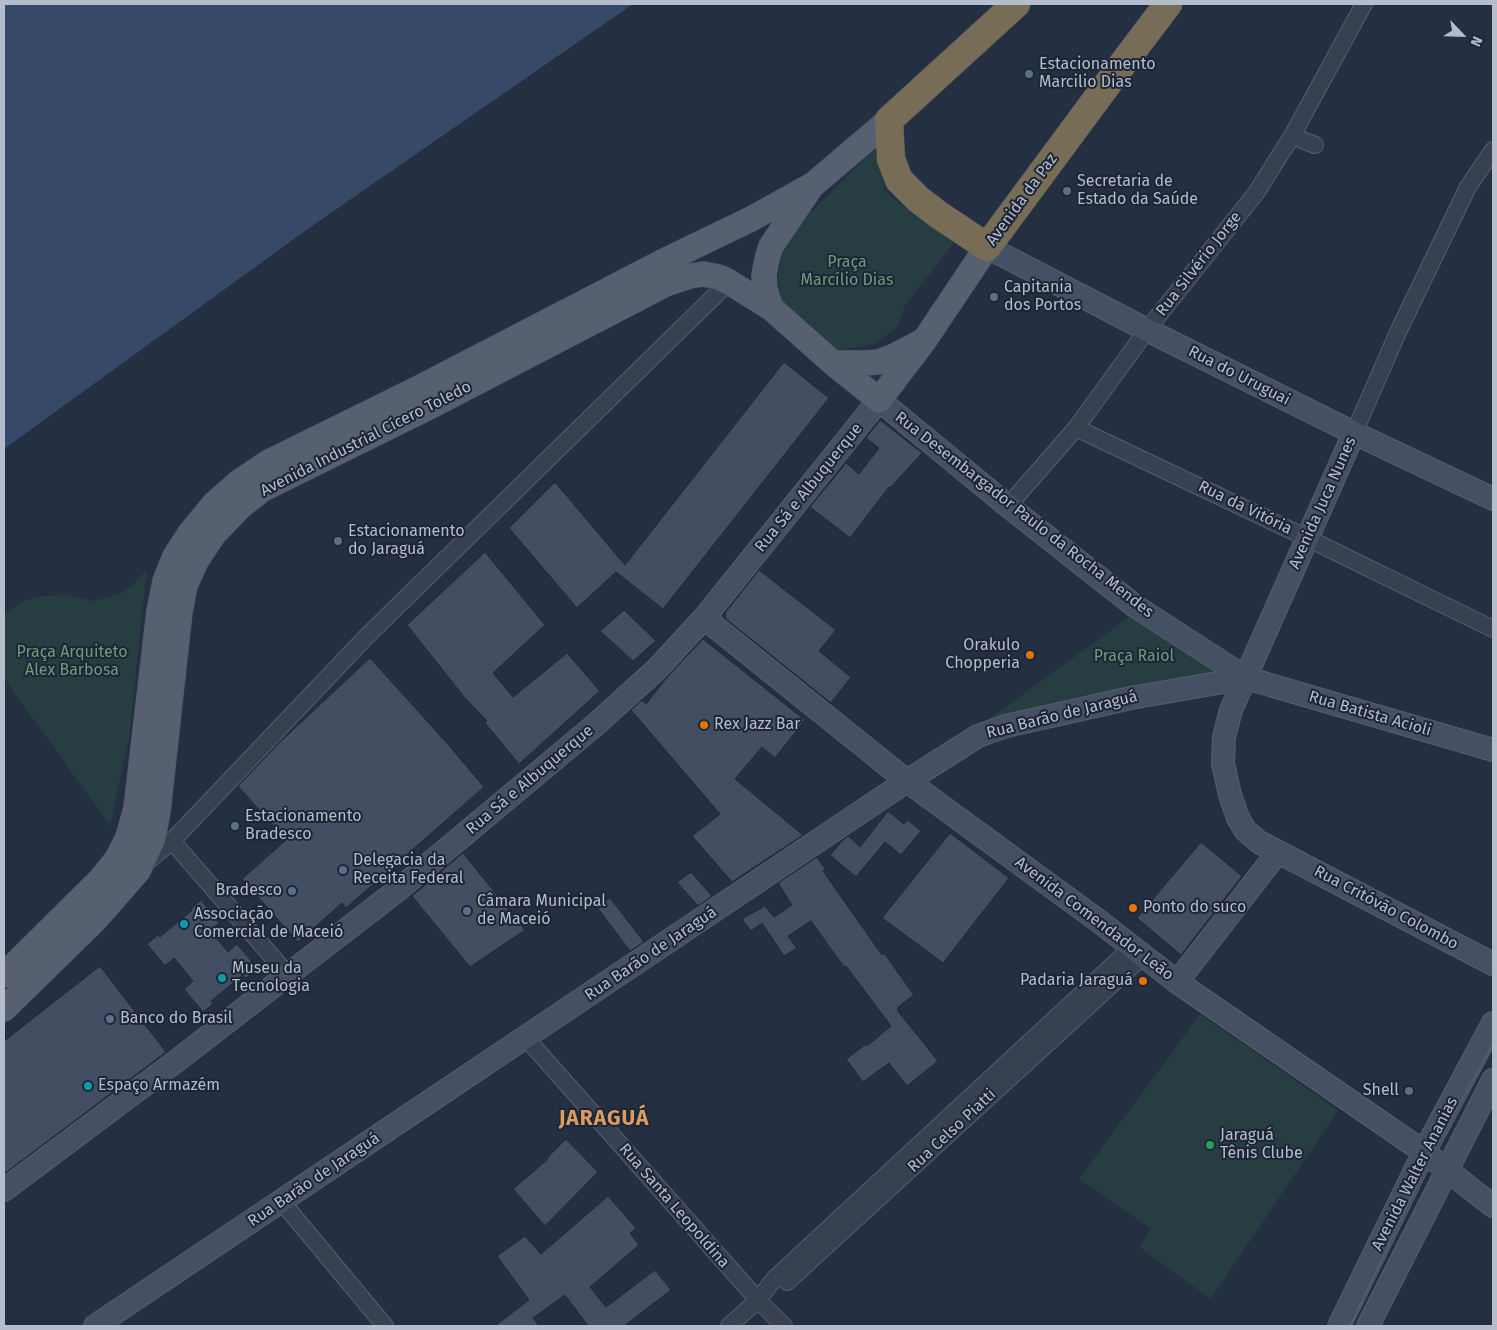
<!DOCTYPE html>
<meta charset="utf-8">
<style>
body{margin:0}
#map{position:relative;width:1497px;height:1330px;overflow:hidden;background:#242f41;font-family:"Fira Sans",sans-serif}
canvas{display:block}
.frame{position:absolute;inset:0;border:5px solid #b5bccb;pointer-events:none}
.north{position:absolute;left:1437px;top:10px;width:50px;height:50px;-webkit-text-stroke:4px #1d2636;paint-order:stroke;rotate:114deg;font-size:14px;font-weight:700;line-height:20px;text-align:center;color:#b5bccb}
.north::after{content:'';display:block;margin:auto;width:18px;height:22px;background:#b5bccb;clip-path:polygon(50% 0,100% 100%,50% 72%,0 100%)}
</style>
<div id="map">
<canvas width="1497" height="1330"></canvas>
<div class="frame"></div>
<div class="north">N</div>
</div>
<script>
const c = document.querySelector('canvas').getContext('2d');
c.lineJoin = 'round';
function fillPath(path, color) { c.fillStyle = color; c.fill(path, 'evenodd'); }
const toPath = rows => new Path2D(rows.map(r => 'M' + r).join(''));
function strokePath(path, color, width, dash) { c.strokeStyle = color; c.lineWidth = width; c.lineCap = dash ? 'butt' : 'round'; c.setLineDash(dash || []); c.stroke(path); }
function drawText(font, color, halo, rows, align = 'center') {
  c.font = font + ' "Fira Sans",sans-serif'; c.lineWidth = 4; c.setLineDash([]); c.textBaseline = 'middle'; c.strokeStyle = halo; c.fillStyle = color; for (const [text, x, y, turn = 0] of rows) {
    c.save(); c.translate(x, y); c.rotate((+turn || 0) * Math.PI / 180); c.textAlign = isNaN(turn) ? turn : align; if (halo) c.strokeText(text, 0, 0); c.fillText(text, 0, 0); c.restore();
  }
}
const green = toPath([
 [876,147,884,191,913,214,955,242,906,304,897,327,876,344,839,350,816,337,782,304,778,276,785,238],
 [147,569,129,738,110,826,4,678,4,615,23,601,41,596,66,595,93,601,119,594,133,585],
 [1136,612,1225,674,985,722],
 [1200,1014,1338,1110,1211,1299,1139,1247,1151,1229,1079,1179]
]);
const water = toPath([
 [4,4,633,4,312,226,4,449]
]);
const building = toPath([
 [784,362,829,398,663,609,616,572,577,608,509,528,555,482,625,565,784,362],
 [880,420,922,453,890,488,889,487,850,538,810,507,846,463,859,474,879,448,866,438,880,420],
 [485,552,545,625,493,673,513,697,567,653,600,691,519,764,485,723,487,721,465,698,407,625,485,552],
 [759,570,836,630,819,651,851,677,831,703,726,619,725,613,759,570],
 [624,610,656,641,633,661,600,631,624,610],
 [703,639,805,720,775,758,762,747,735,779,803,835,732,882,692,836,720,814,631,710,642,700,646,704,669,675,703,639],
 [370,658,446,742,484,787,346,908,342,903,298,942,242,879,286,840,238,786,280,742,370,658],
 [888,811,904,824,908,820,921,831,901,855,885,842,856,877,830,855,842,841,848,836,860,847,888,811],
 [950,833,1009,878,943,963,882,918,950,833],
 [1201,842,1242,876,1181,955,1137,918,1201,842],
 [463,853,525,930,470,967,412,896,463,853],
 [817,857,825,869,823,871,882,955,884,953,914,995,898,1007,898,1009,897,1010,938,1061,907,1086,889,1063,863,1082,846,1059,866,1044,867,1046,891,1026,846,966,844,967,811,921,788,936,797,948,784,956,762,923,751,931,742,919,765,906,774,917,792,905,778,883,817,857],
 [691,872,712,896,698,906,677,882,691,872],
 [610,898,644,942,630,951,597,907,610,898],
 [201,900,219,923,210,930,228,952,237,944,258,969,246,978,243,975,211,1001,213,1004,203,1012,184,989,193,981,174,958,165,966,147,944,158,935,160,937,192,910,191,909,201,900],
 [100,966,166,1052,4,1174,4,1041,100,966],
 [566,1139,598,1172,545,1226,513,1189,548,1159,547,1158,566,1139],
 [608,1196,636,1228,630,1233,639,1245,590,1287,606,1307,655,1270,671,1290,624,1326,588,1326,565,1295,533,1318,539,1326,495,1326,529,1300,497,1256,525,1236,541,1254,608,1196]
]);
const street = toPath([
 [1292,136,1315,145],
 [1076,428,1307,538,1493,629],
 [1354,433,1398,332,1468,187,1493,150],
 [1008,506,1076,428,1147,330,1256,193,1292,136,1364,4],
 [172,841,288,975],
 [145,864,172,841,367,636,729,282],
 [526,1038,758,1300,784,1326],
 [282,1202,385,1326],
 [787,1282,1143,956],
 [729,1326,758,1300,775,1278,1132,947]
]);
const secondary = toPath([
 [987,247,1147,330,1354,433,1493,499],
 [1354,433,1231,710,1224,737,1223,763,1230,795,1238,818,1245,830,1259,842,1493,964],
 [704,618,907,781,1100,922,1177,982,1424,1152,1493,1206],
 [1177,982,1278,852],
 [4,1190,179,1059,399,889,594,726,657,669,704,618,879,400,1008,506,1135,606,1246,678,1493,750],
 [95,1326,907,781,978,736,1006,726,1131,698,1246,678],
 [1339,1326,1424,1152,1493,1023],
 [1368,1326,1493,1080]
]);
const primary = toPath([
 [771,308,765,289,764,275,767,259,771,246,809,190],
 [833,363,864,363,878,362,892,357,919,343],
 [4,975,100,880,117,859,128,837,136,808,159,611,165,581,175,556,190,533,214,504,239,482,267,463,419,388,662,262,751,219,814,184,889,120],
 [4,1009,96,919,138,871,153,838,158,812,180,612,185,586,196,561,214,534,241,506,263,489,429,407,666,284,690,276,703,274,719,277,729,282,771,308,833,363,879,400,924,341,987,247]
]);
const highway = toPath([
 [1016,4,889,120,891,159,899,180,918,199,939,215,987,247,1115,74,1168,4]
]);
const tram = toPath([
 [1350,1326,1430,1158,1493,1043]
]);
const markers = [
 [1029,74,5,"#5c6f8a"],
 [1067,191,5,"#5c6f8a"],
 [994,297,5,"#5c6f8a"],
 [338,541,5,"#5c6f8a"],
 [1030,655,5,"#e8710a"],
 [704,725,5,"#e8710a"],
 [235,826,5,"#5c6f8a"],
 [343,870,5,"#5c6f8a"],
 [292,891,5,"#5c6f8a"],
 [1133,908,5,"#e8710a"],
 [467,911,5,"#5c6f8a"],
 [184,924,5,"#0f9aa8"],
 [222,978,5,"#0f9aa8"],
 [1143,981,5,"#e8710a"],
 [110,1019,5,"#5c6f8a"],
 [88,1086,5,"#0f9aa8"],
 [1409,1091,5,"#5c6f8a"],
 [1210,1145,5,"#2e9e5b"]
];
const poiNames = [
 ["Estacionamento",1039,65],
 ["Marcilio Dias",1039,83],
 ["Secretaria de",1077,182],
 ["Estado da Saúde",1077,200],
 ["Capitania",1004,288],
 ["dos Portos",1004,306],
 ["Estacionamento",348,532],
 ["do Jaraguá",348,550],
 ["Orakulo",1020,646,"right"],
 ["Chopperia",1020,664,"right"],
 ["Rex Jazz Bar",714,725],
 ["Estacionamento",245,817],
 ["Bradesco",245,835],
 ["Delegacia da",353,861],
 ["Receita Federal",353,879],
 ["Bradesco",282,891,"right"],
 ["Câmara Municipal",477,902],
 ["de Maceió",477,920],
 ["Ponto do suco",1143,908],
 ["Associação",194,915],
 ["Comercial de Maceió",194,933],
 ["Museu da",232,969],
 ["Tecnologia",232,987],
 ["Padaria Jaraguá",1133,981,"right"],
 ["Banco do Brasil",120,1019],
 ["Espaço Armazém",98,1086],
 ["Shell",1399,1091,"right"],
 ["Jaraguá",1220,1136],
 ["Tênis Clube",1220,1154]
];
const streetNames = [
 ["Avenida da Paz",1022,200,-54],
 ["Rua Silvério Jorge",1199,264,-52],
 ["Rua do Uruguai",1239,376,27],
 ["Avenida Industrial Cícero Toledo",366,439,-27],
 ["Rua Sá e Albuquerque",809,488,-51],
 ["Avenida Juca Nunes",1323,503,-66],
 ["Rua da Vitória",1245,508,26],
 ["Rua Desembargador Paulo da Rocha Mendes",1024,515,38],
 ["Rua Batista Acioli",1370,714,16],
 ["Rua Barão de Jaraguá",1062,715,-14],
 ["Rua Sá e Albuquerque",530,780,-40],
 ["Rua Critóvão Colombo",1386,908,28],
 ["Avenida Comendador Leão",1094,919,37],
 ["Rua Barão de Jaraguá",651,954,-34],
 ["Rua Celso Piatti",952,1131,-43],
 ["Avenida Walter Ananias",1415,1174,-63],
 ["Rua Barão de Jaraguá",314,1180,-34],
 ["Rua Santa Leopoldina",674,1206,49]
];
const parkNames = [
 ["Praça",847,263],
 ["Marcílio Dias",847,281],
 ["Praça Arquiteto",72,653],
 ["Alex Barbosa",72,671],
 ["Praça Raiol",1134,657]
];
const districtNames = [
 ["JARAGUÁ",604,1119]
];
fillPath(green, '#263d42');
fillPath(water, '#374969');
fillPath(building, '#434e63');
strokePath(building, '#1f2838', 1);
strokePath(street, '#565f6e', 18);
strokePath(secondary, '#565f6e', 24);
strokePath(primary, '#424a5a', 26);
strokePath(highway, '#434c5b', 29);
strokePath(street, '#384151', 16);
strokePath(secondary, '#465064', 22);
strokePath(primary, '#566071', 25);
strokePath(highway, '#776c55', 28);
strokePath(tram, '#5a6578', 1);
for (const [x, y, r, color] of markers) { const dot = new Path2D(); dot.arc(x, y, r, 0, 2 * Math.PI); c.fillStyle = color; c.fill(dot); strokePath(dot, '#1d2636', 2); }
drawText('16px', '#b5bccb', '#1d2636', poiNames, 'left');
drawText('16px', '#b5bccb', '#1d2636', streetNames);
drawText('16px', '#6a9d79', '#1d2636', parkNames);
c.letterSpacing = '1px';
drawText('bold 21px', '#db9c60', '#1d2636', districtNames);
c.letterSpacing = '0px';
</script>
